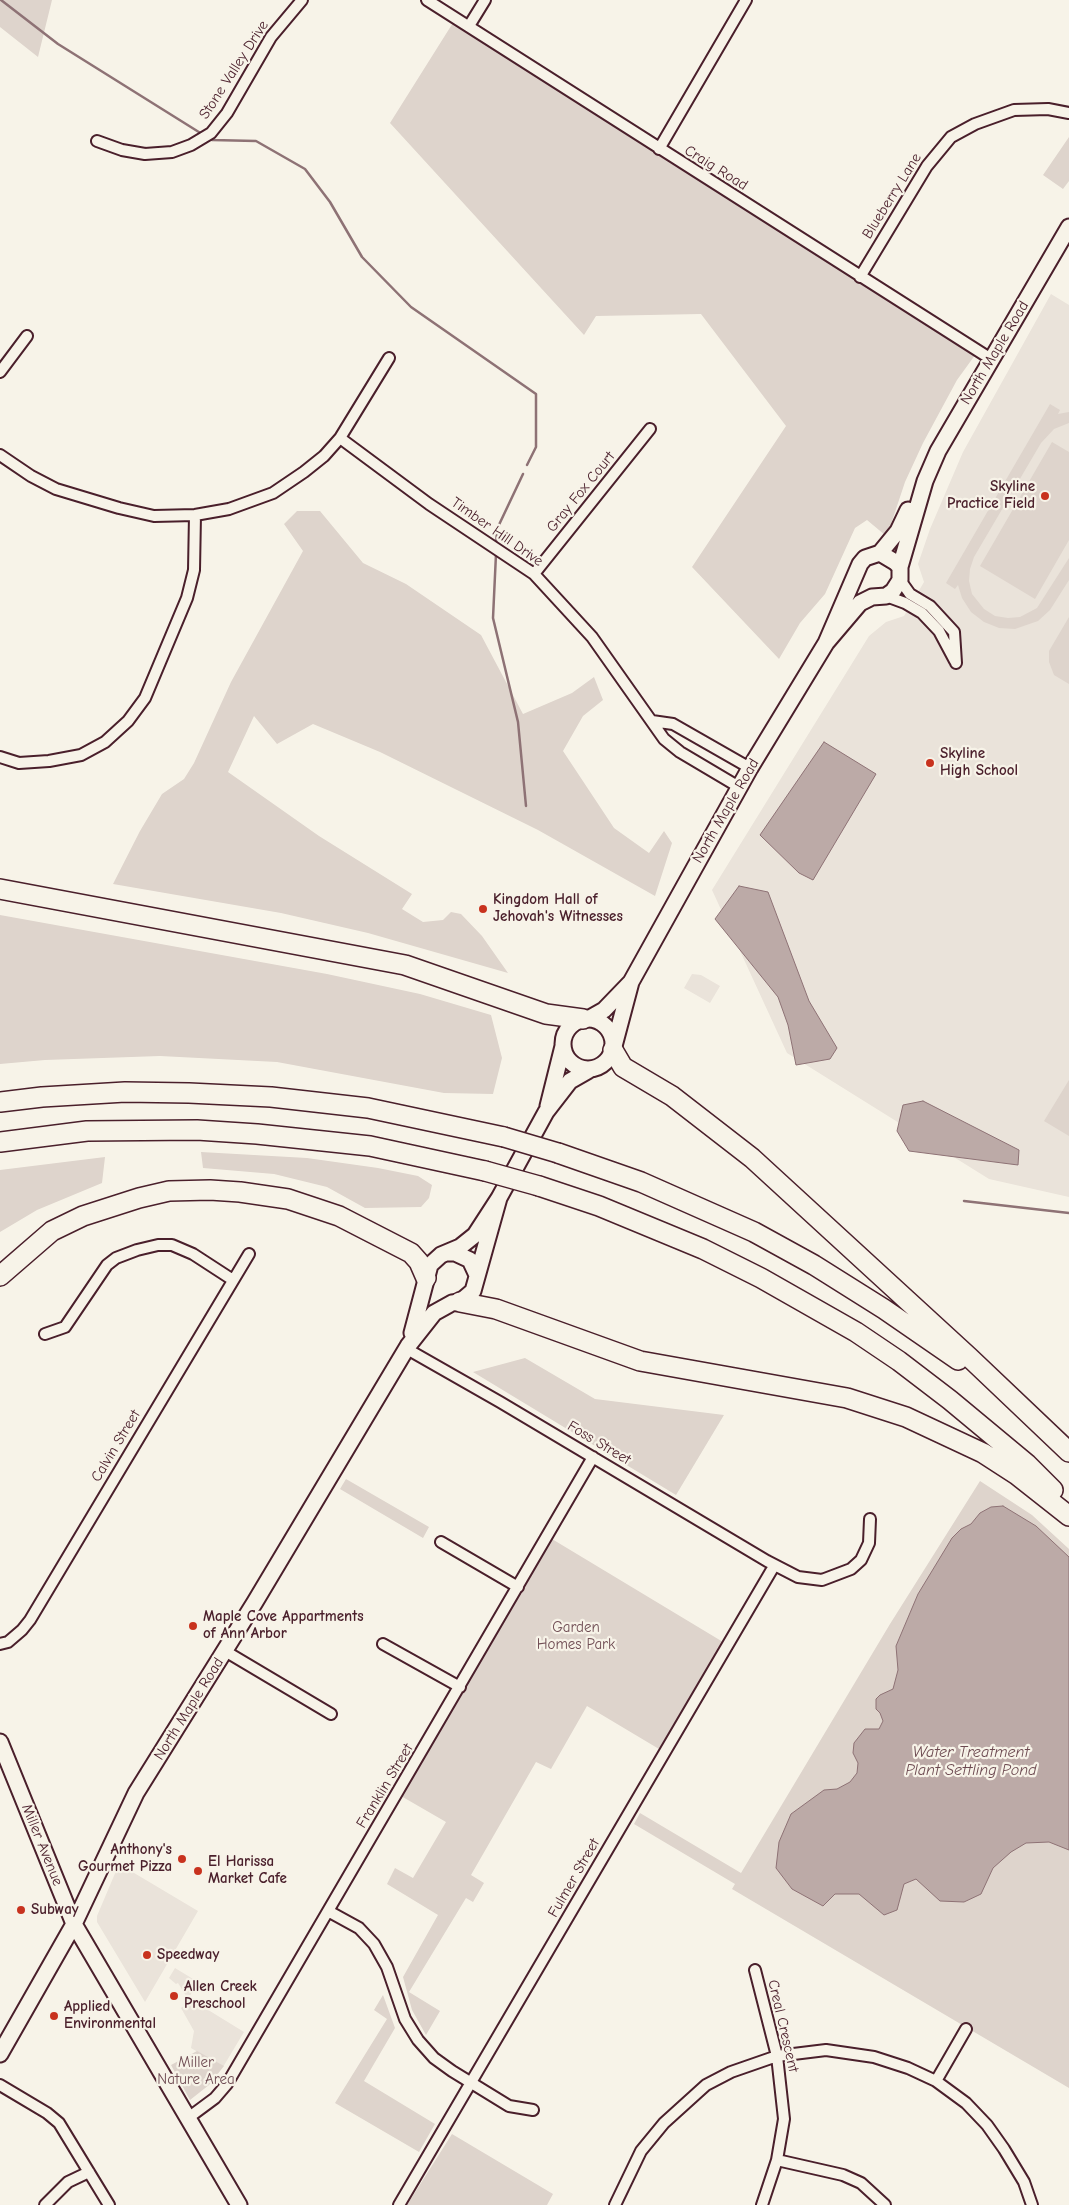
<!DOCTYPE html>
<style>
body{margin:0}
canvas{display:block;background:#f7f3e8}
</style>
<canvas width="1069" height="2205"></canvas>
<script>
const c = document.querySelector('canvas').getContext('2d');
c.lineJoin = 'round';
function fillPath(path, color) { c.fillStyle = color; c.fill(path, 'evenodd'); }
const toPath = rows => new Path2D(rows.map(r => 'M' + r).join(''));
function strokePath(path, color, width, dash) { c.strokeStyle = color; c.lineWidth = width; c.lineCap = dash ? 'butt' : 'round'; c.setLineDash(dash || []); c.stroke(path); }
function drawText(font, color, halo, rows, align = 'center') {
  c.font = font + ' "Comic Neue",sans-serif'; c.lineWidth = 4.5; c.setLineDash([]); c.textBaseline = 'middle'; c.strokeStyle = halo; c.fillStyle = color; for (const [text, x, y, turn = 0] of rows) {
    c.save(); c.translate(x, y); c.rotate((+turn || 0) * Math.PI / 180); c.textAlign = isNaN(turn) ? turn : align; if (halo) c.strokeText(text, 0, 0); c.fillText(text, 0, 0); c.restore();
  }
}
const built = toPath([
 [1051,294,1069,305,1069,1197,989,1179,787,1053,712,890,869,636,886,622,904,616,924,582,918,564,930,529,963,452],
 [692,974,701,975,720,986,710,1003,684,988],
 [119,1864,198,1911,145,2002,97,1922,97,1916],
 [175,1968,198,1982,188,1999,178,1983,176,1984,169,1978],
 [192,2000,244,2032,223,2067,191,2048,194,2031,181,2008]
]);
const green = toPath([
 [0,0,52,0,38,57,0,27],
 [456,18,978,351,957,380,923,443,905,482,890,527,885,535,867,520,855,528,825,594,800,623,779,659,692,567,786,426,701,314,596,316,584,335,390,123],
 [1069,137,1069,181,1063,189,1043,175],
 [1050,404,1060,410,1058,414,1069,412,1069,423,1054,429,1041,443,974,557,970,569,969,581,972,594,984,609,995,616,1008,618,1020,617,1037,608,1069,558,1069,580,1050,610,1038,621,1015,629,999,628,984,622,971,612,962,598,958,585,955,589,946,583],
 [1052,442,1069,452,1069,540,1035,599,980,566],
 [297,511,320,511,363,563,406,584,481,635,523,714,572,693,594,677,603,700,583,716,563,751,614,828,649,853,664,831,672,843,655,896,538,830,380,752,313,724,277,744,254,716,228,772,319,836,412,894,402,909,423,922,443,920,451,912,461,914,482,936,508,973,368,933,281,913,113,884,140,831,162,794,184,779,194,763,231,682,303,551,284,524],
 [1069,617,1069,684,1054,675,1049,662,1049,651],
 [0,915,327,974,420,994,491,1015,502,1058,493,1094,444,1093,277,1062,160,1056,45,1060,0,1064],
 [1069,1080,1069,1136,1044,1121],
 [201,1152,307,1158,378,1168,418,1176,432,1185,429,1198,421,1207,365,1208,327,1187,274,1174,203,1168],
 [105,1157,102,1183,37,1210,0,1232,0,1170],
 [525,1358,595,1399,724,1415,676,1495,473,1372],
 [346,1479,429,1527,423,1538,340,1489],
 [980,1481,1032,1515,1069,1549,1069,2088,732,1889,735,1884,634,1824,640,1813,741,1873,890,1624],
 [552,1539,723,1642,659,1749,587,1706,551,1769,536,1762,471,1875,484,1883,473,1902,466,1898,409,1992,440,2011,426,2035,412,2010,403,1977,438,1915,387,1884,395,1868,413,1878,446,1822,401,1796],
 [383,1995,395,2028,364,2081,435,2124,419,2152,335,2103,387,2019,374,2010],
 [197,2051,224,2066,209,2085,190,2100,171,2065],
 [452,2134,553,2194,547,2205,407,2205]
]);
const water = toPath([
 [824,742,876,774,813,880,799,873,760,835,824,742],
 [739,886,768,892,809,1001,837,1048,830,1059,796,1065,788,1025,778,997,715,919,739,886],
 [923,1101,1019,1150,1018,1165,909,1151,897,1131,903,1105,923,1101],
 [1003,1506,1036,1526,1069,1557,1069,1850,1049,1842,1026,1843,1011,1852,993,1868,981,1894,964,1902,940,1901,916,1879,904,1884,897,1910,884,1915,859,1894,835,1894,823,1906,792,1889,776,1868,779,1842,791,1814,824,1790,837,1789,850,1782,857,1773,858,1763,853,1753,854,1743,865,1729,879,1729,883,1721,880,1713,876,1709,876,1699,880,1695,893,1689,898,1670,896,1646,918,1594,952,1538,961,1529,971,1524,980,1513,991,1507,1003,1506]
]);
const stream = toPath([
 [1,0,58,44,202,134],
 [209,138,212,140,256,141,305,169,330,202,362,257,411,307,536,394,536,447,527,465],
 [496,546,497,529,523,474],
 [496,554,493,618,518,722,526,806],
 [964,1201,1069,1213]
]);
const street = toPath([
 [427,0,991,359],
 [469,26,485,0],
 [97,141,122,150,145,154,172,152,191,145,211,133,227,113,271,37,302,0],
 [659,149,746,0],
 [860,277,927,166,951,137,975,124,1014,110,1048,109,1069,113],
 [0,372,27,336],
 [340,438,429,504,534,574,592,637,664,739,680,752,739,787],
 [0,455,31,476,56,489,119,508,154,516,195,515,229,509,273,493,304,472,324,456,340,438,389,358],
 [534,574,650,429],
 [900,580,910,594,930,606,954,632,956,663],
 [886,596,905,603,922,613,939,631,955,661],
 [652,721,673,724,750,768],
 [0,757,19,763,49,761,81,755,105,742,128,721,145,698,187,598,194,570,195,515],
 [45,1334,65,1327,107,1265,116,1258,137,1250,158,1245,172,1245,193,1254,233,1280],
 [407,1349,500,1402,767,1561,798,1577,822,1580,851,1569,861,1560,869,1543,870,1519],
 [441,1542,518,1587],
 [0,1644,8,1642,22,1630,30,1620,249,1254],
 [383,1644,460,1687],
 [225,1651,331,1714],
 [328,1911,359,1928,374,1944,387,1967,405,2019,418,2040,434,2058,452,2071,509,2106,533,2110],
 [755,1970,777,2056,784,2119,777,2160,762,2205],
 [936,2081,966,2029],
 [0,2085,47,2113,59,2123,109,2205],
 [188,2118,215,2098,227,2084,593,1457],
 [777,2160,843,2175,861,2183,885,2205],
 [45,2205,68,2182,89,2172],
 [399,2205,774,1566],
 [615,2205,641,2151,664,2123,706,2085,731,2072,777,2056,826,2050,874,2057,908,2068,936,2081,966,2103,987,2125,1004,2149,1024,2182,1032,2205]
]);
const secondary = toPath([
 [880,553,898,531,908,510],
 [900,567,925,481,938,451,1069,227],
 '563 1044a25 25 0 1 1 50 0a25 25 0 1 1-50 0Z',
 [588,1019,604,1010,631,982,750,768,826,643,860,564,865,558,880,553,895,562,900,567,900,580,893,591,886,596,872,597,860,603,826,643],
 [614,1046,631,982],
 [548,1106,563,1046],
 [447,1253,455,1253,470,1260,477,1275],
 [412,1333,430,1265,441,1255,460,1247,475,1235,499,1198,546,1112,570,1081,591,1069],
 [0,1742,74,1924,239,2205],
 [0,2054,74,1924,136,1793,255,1602,408,1346,434,1313,452,1303,460,1302,473,1291,499,1198]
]);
const highway = toPath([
 [0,889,405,965,546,1014,583,1019],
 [613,1050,623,1067,672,1096,752,1158,969,1357,1069,1452],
 [0,1102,42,1097,125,1092,189,1093,271,1097,368,1108,504,1137],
 [0,1142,87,1131,197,1130,257,1134,370,1146,485,1171],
 [558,1153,641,1182,754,1232,814,1265,884,1309,958,1360],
 [539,1186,599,1206,703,1249,761,1278,856,1332,899,1361,950,1400,1027,1464,1053,1490],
 [0,1276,52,1231,83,1216,139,1198,169,1191,210,1190,240,1192,288,1199,339,1216,411,1253,419,1262,426,1278],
 [460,1302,496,1309,640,1361,847,1398,906,1417,983,1453,1017,1475,1069,1516]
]);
const highwayBridge = toPath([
 [504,1137,558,1153],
 [485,1171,539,1186]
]);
const markers = [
 [1045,496,5,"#c8321e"],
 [930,763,5,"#c8321e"],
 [483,909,5,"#c8321e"],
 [193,1626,5,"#c8321e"],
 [182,1859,5,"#c8321e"],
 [198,1871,5,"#c8321e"],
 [21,1910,5,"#c8321e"],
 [147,1955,5,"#c8321e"],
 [174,1996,5,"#c8321e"],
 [54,2016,5,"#c8321e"]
];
const streetNames = [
 ["Stone Valley Drive",234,70,-57],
 ["Craig Road",716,168,32],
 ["Blueberry Lane",892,196,-58],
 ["North Maple Road",995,353,-59],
 ["Gray Fox Court",581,492,-51],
 ["Timber Hill Drive",497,532,35],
 ["North Maple Road",726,811,-60],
 ["Foss Street",599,1443,31],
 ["Calvin Street",116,1446,-59],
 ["North Maple Road",189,1709,-58],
 ["Franklin Street",385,1786,-59],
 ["Miller Avenue",42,1845,68],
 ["Fulmer Street",574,1878,-60],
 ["Creal Crescent",783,2026,77]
];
const poiNames = [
 ["Skyline",1035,487,"right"],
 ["Practice Field",1035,504,"right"],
 ["Skyline",940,754],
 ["High School",940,771],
 ["Kingdom Hall of",493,900],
 ["Jehovah's Witnesses",493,917],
 ["Maple Cove Appartments",203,1617],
 ["of Ann Arbor",203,1634],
 ["Anthony's",172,1850,"right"],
 ["Gourmet Pizza",172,1867,"right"],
 ["El Harissa",208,1862],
 ["Market Cafe",208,1879],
 ["Subway",31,1910],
 ["Speedway",157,1955],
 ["Allen Creek",184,1987],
 ["Preschool",184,2004],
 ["Applied",64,2007],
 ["Environmental",64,2024]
];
const parkNames = [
 ["Garden",576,1628],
 ["Homes Park",576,1645],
 ["Miller",196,2063],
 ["Nature Area",196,2080]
];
const waterNames = [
 ["Water Treatment",971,1752],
 ["Plant Settling Pond",971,1770]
];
fillPath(built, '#eae3da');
fillPath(green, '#ded4cc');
fillPath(water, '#bcaaa7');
strokePath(water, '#8e7275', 1);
strokePath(stream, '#8e7275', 2.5);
strokePath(street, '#4a1f2b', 14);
strokePath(secondary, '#4a1f2b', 19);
strokePath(highway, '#4a1f2b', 22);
strokePath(street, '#f7f3e8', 10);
strokePath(secondary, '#f7f3e8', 15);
strokePath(highway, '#f7f3e8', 19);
strokePath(highwayBridge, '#4a1f2b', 22, []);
strokePath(highwayBridge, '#f7f3e8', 19);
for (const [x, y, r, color] of markers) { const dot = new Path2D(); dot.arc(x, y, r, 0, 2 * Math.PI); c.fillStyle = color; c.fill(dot); strokePath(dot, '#f7f3e8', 2); }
drawText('15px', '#4a1f2b', '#f7f3e8', streetNames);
drawText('bold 15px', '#4a1f2b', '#f7f3e8', poiNames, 'left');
drawText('15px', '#6f4c53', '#f7f3e8', parkNames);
drawText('italic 16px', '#6c4950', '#f7f3e8', waterNames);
</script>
